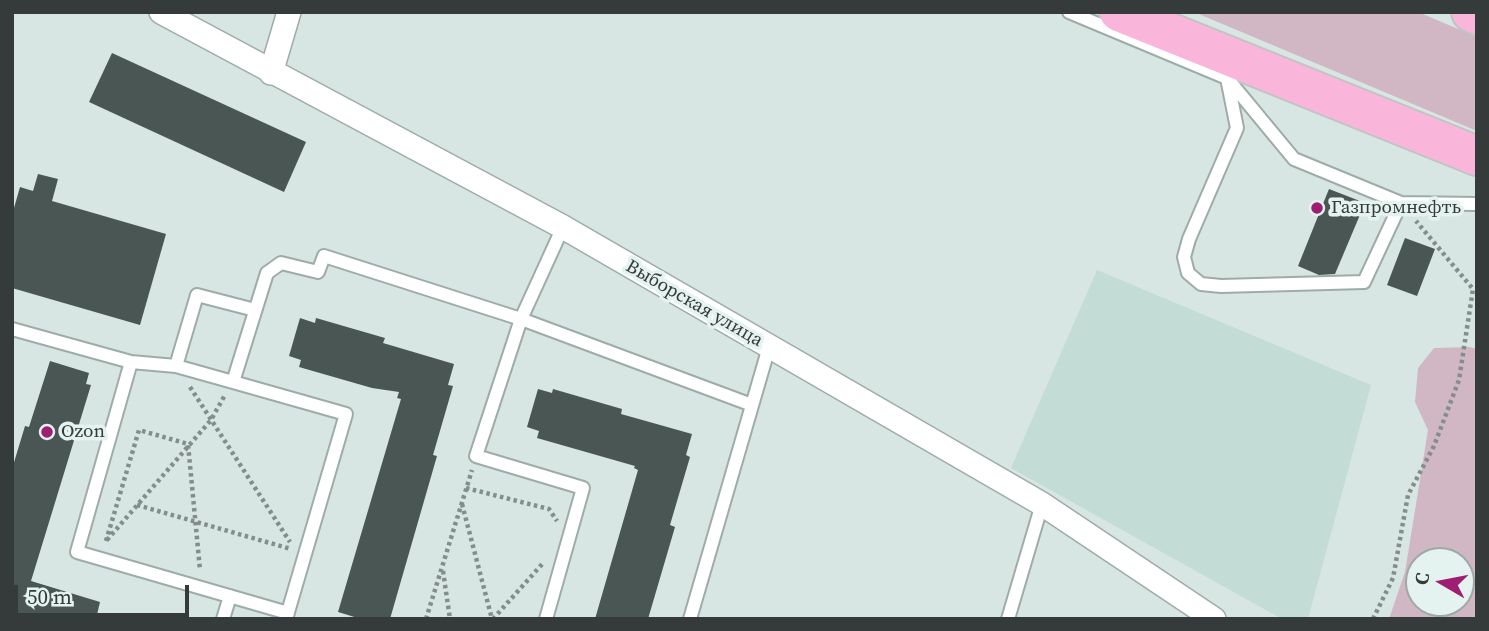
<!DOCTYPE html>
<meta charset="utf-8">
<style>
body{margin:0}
#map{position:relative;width:1489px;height:631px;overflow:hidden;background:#d7e6e2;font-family:"Source Serif 4",serif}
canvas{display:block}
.frame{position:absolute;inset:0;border:14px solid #353b3a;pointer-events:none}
.north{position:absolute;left:1405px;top:547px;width:70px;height:70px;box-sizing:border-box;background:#e4f3ef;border:2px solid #9ea9a7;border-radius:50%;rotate:280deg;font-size:19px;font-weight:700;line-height:28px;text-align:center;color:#353b3a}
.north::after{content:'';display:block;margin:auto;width:24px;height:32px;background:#9e1e72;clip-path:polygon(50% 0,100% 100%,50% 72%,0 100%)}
.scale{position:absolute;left:14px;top:585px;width:175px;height:32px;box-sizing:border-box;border:4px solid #353b3a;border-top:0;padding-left:9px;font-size:21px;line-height:24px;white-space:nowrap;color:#353b3a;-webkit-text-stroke:5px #e4f3ef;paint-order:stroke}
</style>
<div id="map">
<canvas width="1489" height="631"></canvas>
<div class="frame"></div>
<div class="north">С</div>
<div class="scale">50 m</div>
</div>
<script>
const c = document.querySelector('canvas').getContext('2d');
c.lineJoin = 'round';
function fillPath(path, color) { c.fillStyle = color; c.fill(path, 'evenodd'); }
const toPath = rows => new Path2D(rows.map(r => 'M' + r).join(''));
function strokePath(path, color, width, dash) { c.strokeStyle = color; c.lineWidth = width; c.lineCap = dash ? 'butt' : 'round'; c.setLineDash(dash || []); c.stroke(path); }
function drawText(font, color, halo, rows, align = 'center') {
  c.font = font + ' "Source Serif 4",serif'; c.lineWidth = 7; c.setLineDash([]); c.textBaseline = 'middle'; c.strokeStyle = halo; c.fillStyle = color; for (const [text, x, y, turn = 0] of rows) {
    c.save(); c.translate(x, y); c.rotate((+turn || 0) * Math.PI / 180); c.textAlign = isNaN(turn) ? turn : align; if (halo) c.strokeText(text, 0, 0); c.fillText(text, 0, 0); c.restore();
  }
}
const built = toPath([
 [1097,270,1371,385,1308,619,1282,619,1011,468]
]);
const green = toPath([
 [1194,12,1418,12,1477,37,1477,131],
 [1470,347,1477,349,1477,619,1389,619,1405,572,1428,430,1415,402,1418,368,1434,348],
 [1419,561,1461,561,1461,603,1419,603]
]);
const building = toPath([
 [112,53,306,142,284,192,89,102],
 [38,174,58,179,52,201,166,234,140,325,12,288,12,215,20,187,33,191],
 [1329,189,1365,203,1335,274,1319,275,1298,266],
 [1405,238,1435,249,1417,296,1387,285],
 [300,318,315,323,316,318,385,338,383,343,454,364,448,385,453,386,433,455,437,456,390,619,361,619,338,612,401,399,397,398,399,392,372,388,299,367,301,360,289,356],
 [50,361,89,373,86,384,91,385,31,581,100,602,96,619,12,619,12,469,25,426,29,427],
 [538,389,552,393,553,389,622,409,621,414,692,434,686,455,690,457,670,525,675,527,648,619,595,619,638,470,634,468,635,466,537,438,539,431,527,427]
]);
const path = toPath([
 [190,387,290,542],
 [466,488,549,509,557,521],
 [462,504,492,619],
 [137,505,291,549],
 [107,540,211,420,225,395],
 [106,541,139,430,188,444,200,570],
 [443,571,450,619],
 [426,619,472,470],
 [493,619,544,562],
 [1373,619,1393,578,1408,495,1434,446,1459,380,1473,289,1416,221]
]);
const service = toPath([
 [1069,12,1227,78,1294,159,1401,203,1477,204],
 [1227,78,1237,128,1189,239,1184,257,1188,273,1201,284,1221,286,1364,282,1401,203],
 [12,329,131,362,176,366],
 [131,362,77,552,288,613],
 [233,382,176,366,197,295,255,310],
 [223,619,230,596],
 [286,619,346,414,233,382,267,273,281,263,318,272,324,256,521,319,563,227],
 [546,619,583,488,476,456,521,319,752,405],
 [690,619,769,347],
 [1008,619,1042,504]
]);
const minor = toPath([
 [161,12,563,227,1042,504,1214,619],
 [271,73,289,12]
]);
const trunk = toPath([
 [1119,12,1477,156],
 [1471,12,1477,15]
]);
const markers = [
 [1317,208,7,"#9e1e72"],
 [47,432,7,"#9e1e72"]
];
const poiNames = [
 ["Газпромнефть",1331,208],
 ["Ozon",61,432]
];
const streetNames = [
 ["Выборская улица",694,304,30]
];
fillPath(built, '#c4dcd6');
fillPath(green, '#d0b7c3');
fillPath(building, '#495653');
strokePath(service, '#9eaca8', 16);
strokePath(minor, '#9eaca8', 26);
strokePath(trunk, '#c2c4c4', 42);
strokePath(path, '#838e8b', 4.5, [3.5, 3.5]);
strokePath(service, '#fff', 12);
strokePath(minor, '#fff', 23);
strokePath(trunk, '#fab6da', 38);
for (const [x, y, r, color] of markers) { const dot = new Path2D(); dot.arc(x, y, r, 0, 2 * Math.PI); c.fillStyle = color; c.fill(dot); strokePath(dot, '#e4f3ef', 2.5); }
drawText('19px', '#353b3a', '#e4f3ef', poiNames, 'left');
drawText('19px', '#353b3a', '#e4f3ef', streetNames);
</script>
